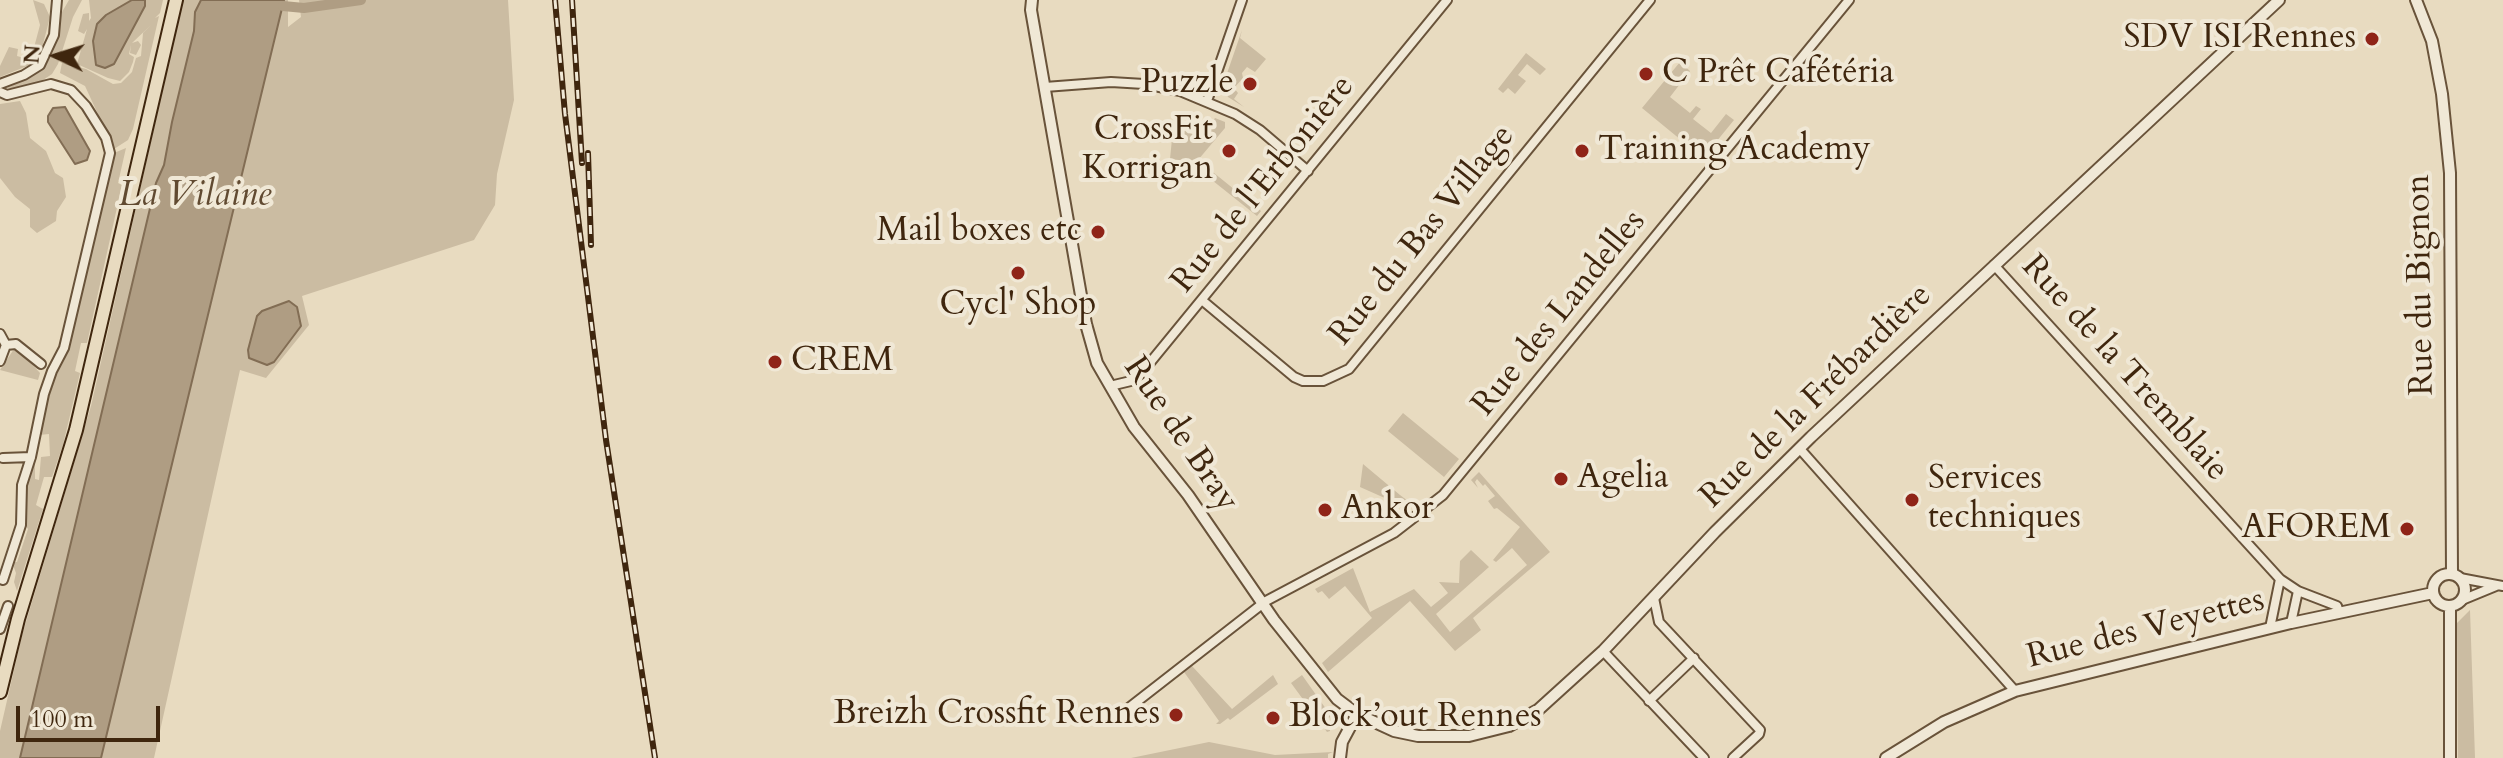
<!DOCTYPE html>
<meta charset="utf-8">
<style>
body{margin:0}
#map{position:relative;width:2503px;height:758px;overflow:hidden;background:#e8dbc0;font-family:Cardo,serif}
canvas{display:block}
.north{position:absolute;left:16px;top:16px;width:80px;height:80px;-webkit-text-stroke:6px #f0e8d6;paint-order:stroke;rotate:274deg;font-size:22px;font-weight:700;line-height:32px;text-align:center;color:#3f260e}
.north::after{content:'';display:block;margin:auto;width:28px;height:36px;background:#3f260e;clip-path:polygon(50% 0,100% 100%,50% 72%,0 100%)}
.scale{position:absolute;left:16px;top:706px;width:144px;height:36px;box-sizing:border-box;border:4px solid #3f260e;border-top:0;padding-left:10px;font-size:24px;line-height:28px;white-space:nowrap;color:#3f260e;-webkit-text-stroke:6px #f0e8d6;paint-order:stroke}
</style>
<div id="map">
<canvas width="2503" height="758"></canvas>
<div class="north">N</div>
<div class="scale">100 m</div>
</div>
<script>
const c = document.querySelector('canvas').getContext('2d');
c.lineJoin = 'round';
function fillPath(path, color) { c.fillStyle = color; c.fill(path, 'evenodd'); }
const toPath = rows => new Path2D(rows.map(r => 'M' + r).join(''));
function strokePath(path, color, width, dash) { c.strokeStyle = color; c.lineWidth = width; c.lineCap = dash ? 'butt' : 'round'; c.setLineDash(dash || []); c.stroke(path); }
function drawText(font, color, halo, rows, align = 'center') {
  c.font = font + ' Cardo,serif'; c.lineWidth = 8; c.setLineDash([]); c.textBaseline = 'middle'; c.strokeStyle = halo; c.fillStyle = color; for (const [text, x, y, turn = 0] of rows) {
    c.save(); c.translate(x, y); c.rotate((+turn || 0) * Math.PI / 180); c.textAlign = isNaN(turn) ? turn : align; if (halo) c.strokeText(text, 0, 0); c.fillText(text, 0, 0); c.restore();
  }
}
const green = toPath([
 [33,0,44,4,50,17,41,52,32,64,0,77,0,66,9,47,18,49,17,56,24,58,26,53,32,55,40,25],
 [69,0,82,0,73,17,58,64,52,74,40,82,13,89,3,87,27,79,46,65,53,50,62,12],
 [89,0,163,0,160,13,155,18,159,16,133,129,128,140,114,149,85,86,60,73,62,63,86,69,113,84,121,83,132,72,136,58,141,56,143,33,151,25,132,43,138,41,141,45,136,55,130,53,131,45,129,54,134,57,133,62,129,72,120,81,108,78,77,64,87,29,84,34,78,31,83,14,89,13,89,21,91,18],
 [183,0,201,0,195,12,194,31,172,122,164,165,156,183,20,758,0,758,0,731,22,635,91,406],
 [284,0,288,0,288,27,301,17,299,0,508,0,514,100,497,174,495,205,474,240,302,296,309,325,266,378,240,370,154,758,101,758],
 [1242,30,1240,38,1266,59,1255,72,1247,67,1242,73,1243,78,1234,88,1238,93,1234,99,1244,107,1228,97,1223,85],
 [1526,53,1546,69,1540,75,1527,64,1518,75,1526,81,1515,94,1508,88,1503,93,1498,89],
 [1680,62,1690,71,1670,97,1690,113,1696,106,1701,109,1693,119,1711,133,1726,114,1734,120,1703,158,1642,108],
 [20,101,26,113,30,138,46,151,55,173,63,178,66,197,57,211,56,221,37,233,30,227,30,209,15,197,0,178,0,104],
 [1215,118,1225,122,1225,128,1198,160,1261,211,1257,216,1188,161,1170,159,1173,129,1180,129,1202,138],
 [126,148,118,183,122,185,87,343,81,343,75,371,80,373,63,445,52,477,44,477,36,505,43,509,17,591,14,582,16,573,13,565,13,562,17,562,28,529,25,525,26,489,35,458,35,479,39,480,41,457,50,456,49,434,39,435,47,394,67,351,114,153],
 [14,349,20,351,40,373,38,380,0,370],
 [1403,413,1459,459,1444,477,1388,431],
 [1363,464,1400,495,1412,504,1405,509,1399,507,1395,510,1387,499,1360,487],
 [1479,472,1550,552,1473,618,1481,630,1455,651,1410,601,1328,672,1322,663,1372,618,1345,586,1329,599,1322,591,1318,593,1315,589,1353,568,1370,612,1414,589,1431,607,1448,593,1439,582,1459,583,1460,561,1471,550,1489,567,1436,614,1450,632,1527,565,1512,548,1496,562,1493,560,1520,527,1497,508,1494,509,1488,501,1495,496,1485,484,1483,486,1477,479,1475,482,1478,488,1471,480],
 [2470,610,2475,758,2458,758,2457,623],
 [1192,666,1232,709,1273,675,1278,684,1230,720,1228,718,1220,724,1216,724,1219,721,1184,672],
 [1302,675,1331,716,1329,718,1330,731,1327,732,1291,683],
 [1209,742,1275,755,1333,752,1328,754,1328,758,1131,758]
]);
const water = toPath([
 [132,0,145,0,145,6,114,64,105,68,96,65,93,41,97,24,106,15,132,0],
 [201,0,284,0,101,758,20,758,156,183,164,165,172,122,194,31,195,12,201,0],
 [65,107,90,151,87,160,75,164,48,122,48,116,53,108,65,107],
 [289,301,297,307,301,326,274,362,267,365,249,358,248,350,257,316,262,311,289,301]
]);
const canal = toPath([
 [283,6,304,8,361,0]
]);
const minor = toPath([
 [0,84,24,75,40,65,54,35,57,0],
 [1045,87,1111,82,1144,84,1180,91,1235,114,1260,130,1308,171],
 [0,92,7,95,51,84,71,90,86,106,106,138,110,153,64,348,52,371,44,394,31,457,22,485,21,525,3,580],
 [1207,101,1242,0],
 [1994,265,2280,579,2298,591,2337,606,2339,612],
 [1203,301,1294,377,1303,381,1323,381,1349,369,1650,0],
 [0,334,6,345,0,361],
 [6,345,16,344,41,364],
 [1110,386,1135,380,1144,370,1447,0],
 [1800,449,2015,691],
 [3,458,31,457],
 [2460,578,2503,586],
 [1654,598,1659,622,1760,730,1759,734,1733,758],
 [2462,600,2496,586],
 [2291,623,2298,591],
 [2270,628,2280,579],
 [0,629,8,606],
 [1603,651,1704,758],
 [1649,701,1694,658],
 [1107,712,1125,711],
 [1112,721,1266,601,1394,533,1443,495,1849,0]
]);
const tertiary = toPath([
 [1032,0,1031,10,1086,324,1097,363,1134,427,1188,495,1274,620,1337,699,1357,714,1394,731,1418,736,1469,736,1509,726,1538,710,1603,651,1715,532,1811,437,2279,0],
 [2416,0,2432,41,2442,94,2450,173,2452,574],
 '2433 590a16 16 0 1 1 32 0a16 16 0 1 1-32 0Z',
 [1340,758,1342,742,1357,714],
 [1886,758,1944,722,2015,691,2291,623,2433,593],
 [2450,758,2450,606]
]);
const primary = toPath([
 [0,692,18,619,76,430,176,0]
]);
const rail = toPath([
 [555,0,565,114,606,440,655,758],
 [572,0,582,163],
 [588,153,591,245]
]);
const markers = [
 [2372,39,8,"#8f2418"],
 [1646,74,8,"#8f2418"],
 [1250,84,8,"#8f2418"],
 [1229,151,8,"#8f2418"],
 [1582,151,8,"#8f2418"],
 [1098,232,8,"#8f2418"],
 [1018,273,8,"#8f2418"],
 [775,362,8,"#8f2418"],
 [1561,479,8,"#8f2418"],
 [1912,500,8,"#8f2418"],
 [1325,510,8,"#8f2418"],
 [2407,529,8,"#8f2418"],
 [1176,715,8,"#8f2418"],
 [1273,718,8,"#8f2418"]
];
const poiNames = [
 ["SDV ISI Rennes",2356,39,"right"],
 ["C Prêt Cafétéria",1662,74],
 ["Puzzle",1234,84,"right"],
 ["CrossFit",1213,131,"right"],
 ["Korrigan",1213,170,"right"],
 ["Training Academy",1598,151],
 ["Mail boxes etc",1082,232,"right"],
 ["Cycl' Shop",1018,306,"center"],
 ["CREM",791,362],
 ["Agelia",1577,479],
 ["Services",1928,480],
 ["techniques",1928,519],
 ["Ankor",1341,510],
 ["AFOREM",2391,529,"right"],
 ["Breizh Crossfit Rennes",1160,715,"right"],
 ["Block’out Rennes",1289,718]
];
const streetNames = [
 ["Rue de l'Erbonière",1264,185,-51],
 ["Rue du Bas Village",1423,236,-51],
 ["Rue du Bignon",2422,285,-91],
 ["Rue des Landelles",1560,314,-51],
 ["Rue de la Tremblaie",2124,369,48],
 ["Rue de la Frébardière",1817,397,-44],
 ["Rue de Bray",1180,435,56],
 ["Rue des Veyettes",2146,630,-14]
];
const waterNames = [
 ["La Vilaine",195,197]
];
fillPath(green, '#cbbca2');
fillPath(water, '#af9d83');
strokePath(water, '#826d54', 2);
strokePath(canal, '#af9d83', 10);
strokePath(minor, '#69533a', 12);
strokePath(tertiary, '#69533a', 14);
strokePath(primary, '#3f260e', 16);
strokePath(minor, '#f0e8d6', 8);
strokePath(tertiary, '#f0e8d6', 10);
strokePath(primary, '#e8dbc0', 12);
strokePath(rail, '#3f260e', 6);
strokePath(rail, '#f0e8d6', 3, [9]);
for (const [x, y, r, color] of markers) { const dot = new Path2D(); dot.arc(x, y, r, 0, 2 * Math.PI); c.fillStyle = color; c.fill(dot); strokePath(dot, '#f0e8d6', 3); }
drawText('34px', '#3f260e', '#f0e8d6', poiNames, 'left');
drawText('34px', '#3f260e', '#f0e8d6', streetNames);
drawText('italic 36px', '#614a31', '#f0e8d6', waterNames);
</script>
